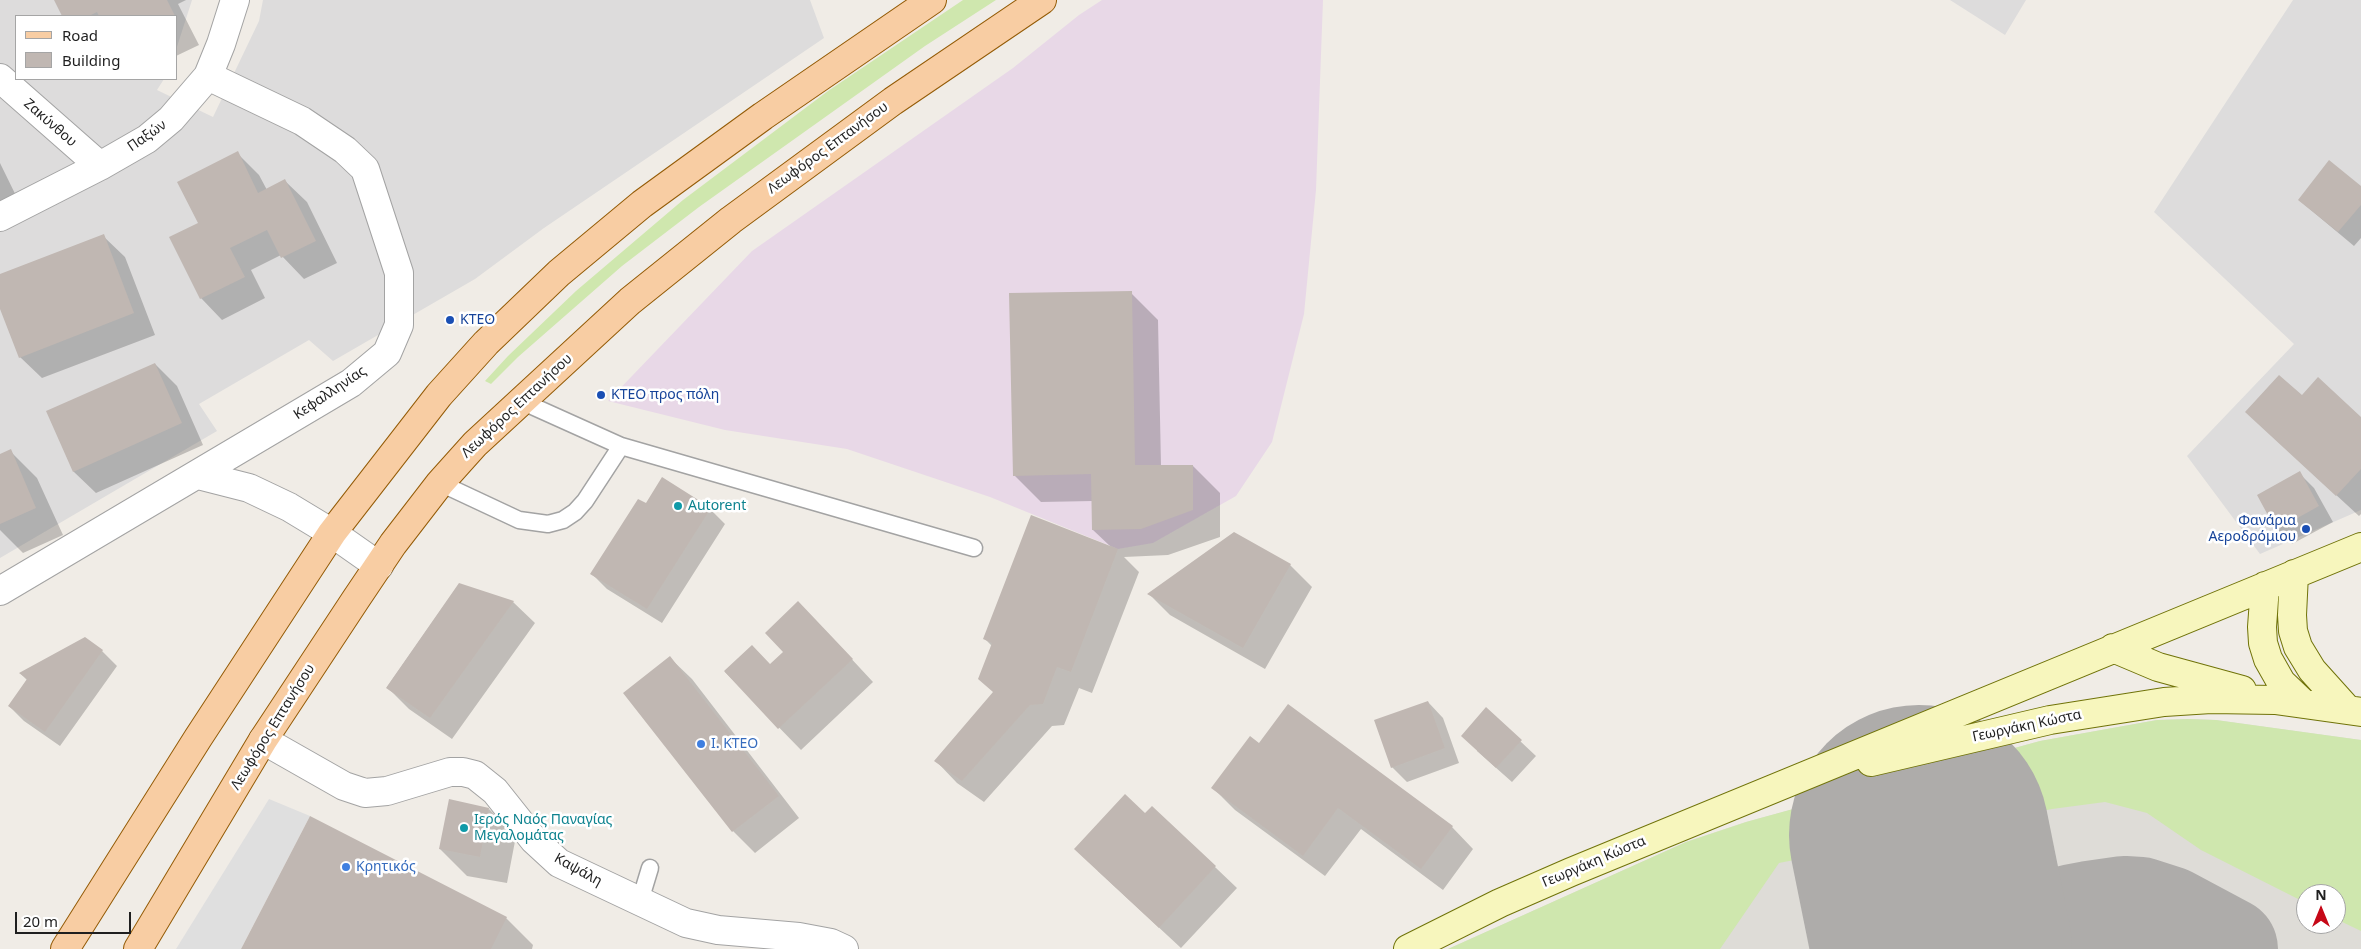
<!DOCTYPE html>
<meta charset="utf-8">
<style>
body{margin:0}
#map{position:relative;width:2361px;height:949px;overflow:hidden;background:#f0ece6;font-family:"Noto Sans",sans-serif}
canvas{display:block}
.legend{position:absolute;left:15px;top:15px;width:162px;height:65px;box-sizing:border-box;background:#fff;border:1px solid #a5a5a5;margin:0;padding:6px 9px;list-style:none;font-size:15px;color:#1f1f1f}
.legend li{display:flex;align-items:center;gap:10px;height:25px}
.legend b{width:25px;border:1px solid #a5a5a5}
.north{position:absolute;left:2296px;top:884px;width:50px;height:50px;box-sizing:border-box;background:#fff;border:1px solid #a5a5a5;border-radius:50%;rotate:0deg;font-size:14px;font-weight:700;line-height:20px;text-align:center;color:#1f1f1f}
.north::after{content:'';display:block;margin:auto;width:18px;height:22px;background:#c60817;clip-path:polygon(50% 0,100% 100%,50% 72%,0 100%)}
.scale{position:absolute;left:15px;top:912px;width:116px;height:22px;box-sizing:border-box;border:2px solid #1f1f1f;border-top:0;padding-left:6px;font-size:15px;line-height:18px;white-space:nowrap;color:#1f1f1f;-webkit-text-stroke:4px #fff;paint-order:stroke}
</style>
<div id="map">
<canvas width="2361" height="949"></canvas>
<ul class="legend">
<li><b style="height:6px;background:#f8cda3"></b>Road</li>
<li><b style="height:14px;background:#c0b7b2"></b>Building</li>
</ul>
<div class="north">N</div>
<div class="scale">20 m</div>
</div>
<script>
const c = document.querySelector('canvas').getContext('2d');
c.lineJoin = 'round';
function fillPath(path, color) { c.fillStyle = color; c.fill(path, 'evenodd'); }
const toPath = rows => new Path2D(rows.map(r => 'M' + r).join(''));
function strokePath(path, color, width, dash) { c.strokeStyle = color; c.lineWidth = width; c.lineCap = dash ? 'butt' : 'round'; c.setLineDash(dash || []); c.stroke(path); }
function drawText(font, color, halo, rows, align = 'center') {
  c.font = font + ' "Noto Sans",sans-serif'; c.lineWidth = 5; c.setLineDash([]); c.textBaseline = 'middle'; c.strokeStyle = halo; c.fillStyle = color; for (const [text, x, y, turn = 0] of rows) {
    c.save(); c.translate(x, y); c.rotate((+turn || 0) * Math.PI / 180); c.textAlign = isNaN(turn) ? turn : align; if (halo) c.strokeText(text, 0, 0); c.fillText(text, 0, 0); c.restore();
  }
}
const residential = toPath([
 [0,0,192,0,176,50,176,16,16,16,16,79,164,79,157,90,213,117,259,21,263,0,810,0,824,38,544,228,475,279,333,361,309,340,199,404,217,431,0,558],
 [1950,0,2026,0,2005,35],
 [2293,0,2361,0,2361,510,2260,554,2187,456,2294,344,2154,212]
]);
const industrial = toPath([
 [1102,0,1323,0,1316,190,1304,314,1272,442,1236,496,1153,543,1118,549,990,497,847,449,725,430,608,401,752,251,1013,68,1079,15]
]);
const airport = toPath([
 [2189,719,2216,720,2361,740,2361,949,1448,949,1686,842,1746,822,2040,741,2157,720],
 [2306,894,2336,894,2336,924,2306,924]
]);
const grass = toPath([
 [963,0,996,0,925,46,699,207,622,266,518,357,491,384,485,381,508,356,576,291,683,200,828,91],
 [2189,719,2216,720,2361,740,2361,931,2336,919,2336,894,2306,894,2306,903,2201,850,2147,813,2105,802,2052,809,1779,863,1720,949,1448,949,1686,842,1746,822,2040,741,2157,720]
]);
const parking = toPath([
 [269,799,310,816,241,949,176,949]
]);
const shadow = toPath([
 [56,0,186,0,178,4,199,45,176,56,176,16,64,16],
 [237,153,259,175,267,190,285,181,307,202,337,263,304,279,281,255,251,270,265,298,222,320,201,298,200,223],
 [0,163,23,210,0,222],
 [2361,188,2361,238,2354,246,2299,200],
 [103,236,125,257,155,335,42,378,20,357,0,305,0,275],
 [1131,293,1158,320,1161,466,1193,466,1220,493,1220,537,1168,555,1124,557,1139,572,1092,693,1079,688,1064,725,1052,726,984,802,957,783,936,761,994,693,992,646,985,639,1111,547,1093,530,1093,501,1041,502,1014,475],
 [155,364,177,386,203,445,96,493,74,472,48,412],
 [2302,397,2361,418,2361,514,2359,516,2246,412],
 [10,451,37,478,63,535,23,553,0,530,0,455],
 [2299,473,2314,488,2333,522,2292,544,2277,529],
 [646,505,710,509,725,524,662,623,607,589,592,574],
 [1234,533,1290,565,1312,587,1265,669,1170,615,1149,594],
 [459,584,513,602,535,623,452,739,409,709,387,687],
 [820,625,873,682,801,750,725,672,771,665],
 [102,651,117,666,60,746,24,721,9,706,27,680,21,674],
 [670,658,692,679,799,818,755,853,733,831],
 [1428,702,1443,718,1459,763,1407,782,1392,767],
 [1486,709,1536,756,1512,782,1477,751],
 [1260,744,1452,827,1473,849,1443,890,1361,829,1325,876,1235,810,1213,788],
 [1152,807,1237,888,1181,948,1098,871],
 [489,809,516,836,507,883,467,876,440,849],
 [311,818,506,918,533,945,532,949,242,949]
]);
const taxiway = toPath([
 [2057,924,2073,916,2089,913,2124,908,2140,909,2168,918,2226,949]
]);
const runway = toPath([
 [1919,835,1942,949]
]);
const building = toPath([
 [54,0,167,0,175,16,99,16,97,12,89,16,62,16],
 [238,151,258,193,285,179,316,241,281,258,267,230,230,248,245,277,200,299,169,237,198,223,177,182],
 [2329,160,2361,186,2361,205,2338,232,2298,200],
 [104,234,134,313,19,358,0,309,0,274],
 [1132,291,1135,465,1193,465,1193,510,1141,529,1092,530,1091,474,1013,476,1009,293],
 [155,363,182,423,73,472,46,411],
 [2279,375,2302,395,2318,377,2361,417,2361,469,2336,496,2245,412],
 [11,449,36,508,0,524,0,454],
 [2300,471,2319,506,2276,530,2257,495],
 [662,477,711,508,647,609,590,574,638,499,646,503],
 [1031,515,1118,549,1071,672,1057,667,1043,704,1030,705,962,781,934,761,993,692,978,679,992,643,983,639],
 [1234,532,1291,564,1243,648,1147,594],
 [459,583,514,601,430,718,386,688],
 [798,601,853,659,778,729,724,671,752,645,770,664,783,652,765,633],
 [85,637,103,650,45,732,8,706,27,679,19,673],
 [670,656,779,796,732,832,623,693],
 [1428,701,1445,748,1391,768,1374,720],
 [1288,704,1453,826,1421,869,1338,808,1303,856,1211,788,1250,736,1259,743],
 [1486,707,1522,740,1496,768,1461,736],
 [1125,794,1145,813,1152,806,1216,866,1159,928,1074,849],
 [449,799,489,808,480,857,439,849],
 [310,816,507,917,491,949,241,949]
]);
const service = toPath([
 [521,401,621,446,974,548],
 [440,483,519,520,548,524,563,520,575,512,585,501,621,446],
 [640,901,650,868]
]);
const minor = toPath([
 [0,78,100,166],
 [0,217,100,166,147,139,171,119,208,76,221,44,235,0],
 [198,475,249,488,289,507,332,533,379,566],
 [0,591,351,383,387,353,399,325,399,273,365,169,345,150,302,121,208,76],
 [263,740,344,786,365,793,387,791,450,772,463,772,475,775,495,791,534,840,559,863,597,881,686,923,718,930,799,937,831,943,844,949]
]);
const secondary = toPath([
 [2294,574,2292,615,2293,631,2298,647,2312,670,2348,710],
 [2265,586,2262,627,2263,643,2268,659,2281,682,2304,704],
 [2113,648,2158,667,2242,690],
 [1871,762,2050,720,2164,702,2211,699,2275,700,2361,712],
 [1408,949,1500,903,1571,872,2361,547]
]);
const primary = toPath([
 [65,949,198,738,332,533,439,395,486,343,559,273,642,204,763,116,932,0],
 [138,949,263,740,356,599,393,544,440,483,475,444,630,301,731,220,893,101,1042,0]
]);
const markers = [
 [450,320,5,"#1a4fb4"],
 [601,395,5,"#1a4fb4"],
 [678,506,5,"#0f9aa8"],
 [2306,529,5,"#1a4fb4"],
 [701,744,5,"#3f7fe0"],
 [464,828,5,"#0f9aa8"],
 [346,867,5,"#3f7fe0"]
];
const streetNames = [
 ["Ζακύνθου",50,123,41],
 ["Παξών",147,136,-35],
 ["Λεωφόρος Επτανήσου",828,148,-36],
 ["Κεφαλληνίας",330,393,-34],
 ["Λεωφόρος Επτανήσου",517,406,-43],
 ["Γεωργάκη Κώστα",2027,726,-12],
 ["Λεωφόρος Επτανήσου",273,727,-58],
 ["Γεωργάκη Κώστα",1594,862,-23],
 ["Καψάλη",578,870,29]
];
const transitNames = [
 ["ΚΤΕΟ",460,320],
 ["ΚΤΕΟ προς πόλη",611,395],
 ["Φανάρια",2296,521,"right"],
 ["Αεροδρόμιου",2296,537,"right"]
];
const cultureNames = [
 ["Autorent",688,506],
 ["Ιερός Ναός Παναγίας",474,820],
 ["Μεγαλομάτας",474,836]
];
const shopNames = [
 ["Ι. ΚΤΕΟ",711,744],
 ["Κρητικός",356,867]
];
fillPath(residential, '#dddcdc');
fillPath(industrial, '#e8d8e7');
fillPath(airport, '#dedcd7');
fillPath(grass, '#cfe7ae');
fillPath(parking, '#dfdfdf');
fillPath(shadow, '#0003');
strokePath(taxiway, '#aeacaa', 104);
strokePath(runway, '#aeacaa', 260);
fillPath(building, '#c0b7b2');
strokePath(service, '#a3a3a3', 19);
strokePath(minor, '#a3a3a3', 30);
strokePath(secondary, '#707309', 30);
strokePath(primary, '#945b06', 30);
strokePath(service, '#fff', 16);
strokePath(minor, '#fff', 28);
strokePath(secondary, '#f7f6bd', 28);
strokePath(primary, '#f8cda3', 28);
for (const [x, y, r, color] of markers) { const dot = new Path2D(); dot.arc(x, y, r, 0, 2 * Math.PI); c.fillStyle = color; c.fill(dot); strokePath(dot, '#fff', 2); }
drawText('14px', '#1f1f1f', '#fff', streetNames);
drawText('14px', '#164399', '#fff', transitNames, 'left');
drawText('14px', '#0d838f', '#fff', cultureNames, 'left');
drawText('14px', '#366cbe', '#fff', shopNames, 'left');
</script>
